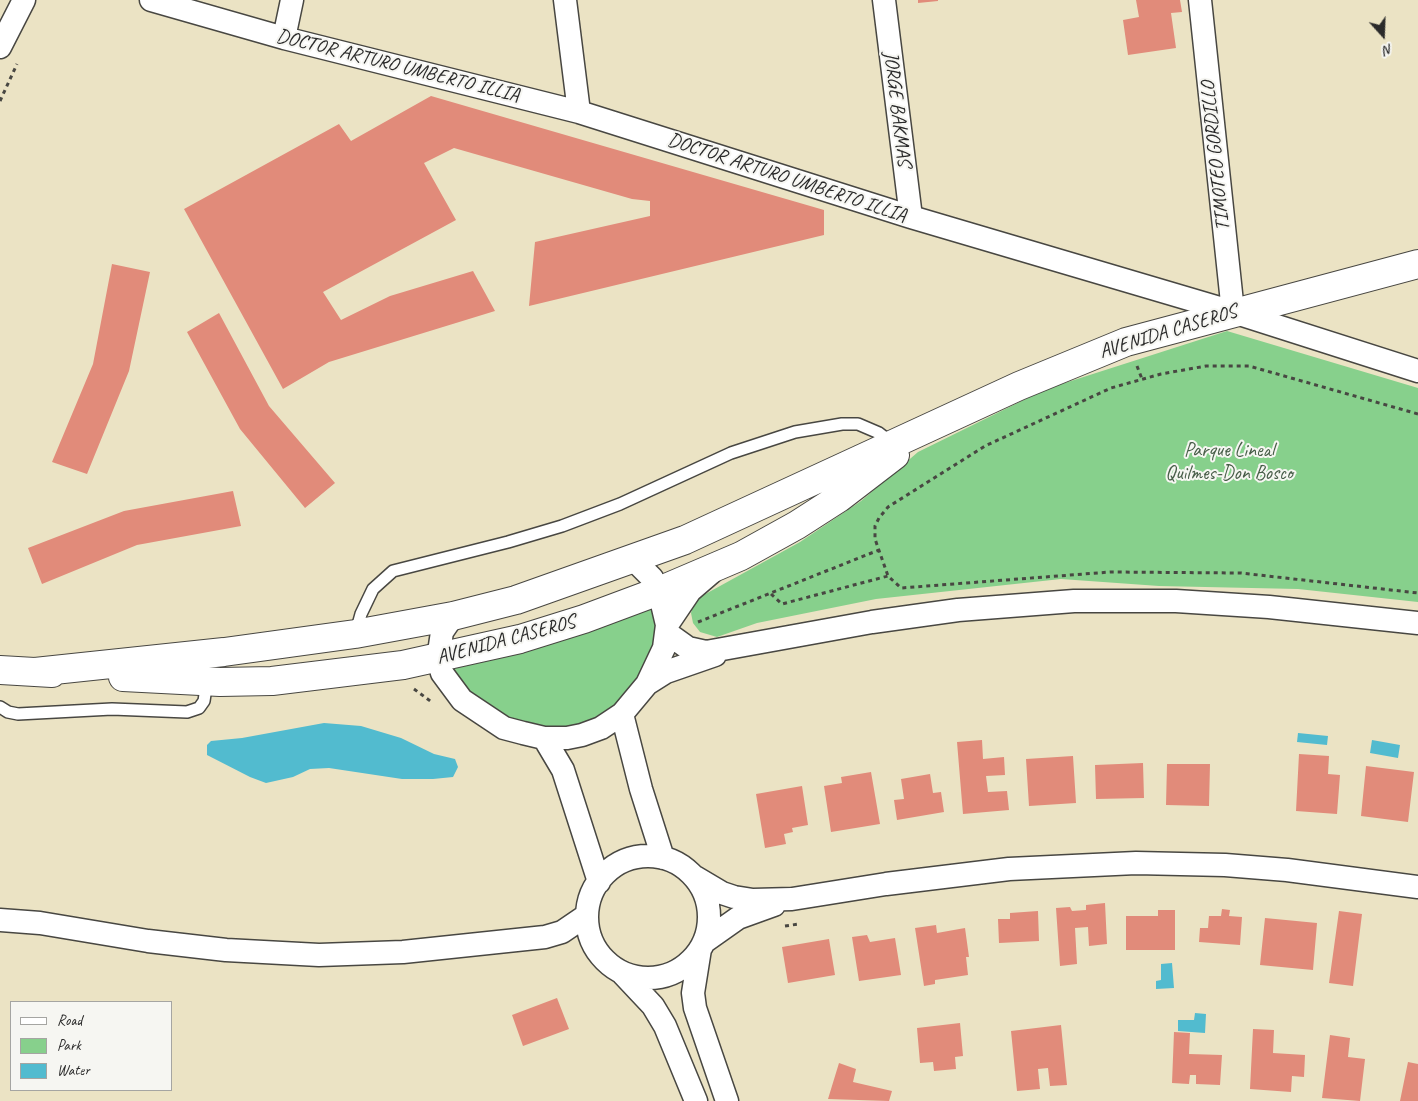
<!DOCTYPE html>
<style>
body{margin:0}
#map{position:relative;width:1418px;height:1101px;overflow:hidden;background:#ebe3c4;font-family:Caveat,sans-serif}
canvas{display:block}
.legend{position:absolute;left:10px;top:1001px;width:162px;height:90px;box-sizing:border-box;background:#f6f6f2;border:1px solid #a5a5a2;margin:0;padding:6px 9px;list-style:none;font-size:15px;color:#2b2b2b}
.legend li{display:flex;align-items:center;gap:10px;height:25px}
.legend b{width:25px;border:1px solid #a5a5a2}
.north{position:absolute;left:1358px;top:10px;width:50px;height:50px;-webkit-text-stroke:4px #f6f6f2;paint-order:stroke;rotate:160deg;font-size:14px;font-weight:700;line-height:20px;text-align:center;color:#2b2b2b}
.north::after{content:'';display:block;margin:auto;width:18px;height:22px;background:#2b2b2b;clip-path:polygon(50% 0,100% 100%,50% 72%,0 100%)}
</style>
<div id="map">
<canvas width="1418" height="1101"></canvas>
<ul class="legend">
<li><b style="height:6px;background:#fff"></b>Road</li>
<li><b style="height:14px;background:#87d08c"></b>Park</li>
<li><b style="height:14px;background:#52bbcf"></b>Water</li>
</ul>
<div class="north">N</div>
</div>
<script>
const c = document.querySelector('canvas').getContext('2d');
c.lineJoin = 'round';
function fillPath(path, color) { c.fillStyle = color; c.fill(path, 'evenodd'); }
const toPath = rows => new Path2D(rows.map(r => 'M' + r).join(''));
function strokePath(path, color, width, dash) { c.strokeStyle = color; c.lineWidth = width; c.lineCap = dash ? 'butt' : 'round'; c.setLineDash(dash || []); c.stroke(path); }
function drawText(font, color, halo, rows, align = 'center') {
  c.font = font + ' Caveat,sans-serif'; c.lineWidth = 4; c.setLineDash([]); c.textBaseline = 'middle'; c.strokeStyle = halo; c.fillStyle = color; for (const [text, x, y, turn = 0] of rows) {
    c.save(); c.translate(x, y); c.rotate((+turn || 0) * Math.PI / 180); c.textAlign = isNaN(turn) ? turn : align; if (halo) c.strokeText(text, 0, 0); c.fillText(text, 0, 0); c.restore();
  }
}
const green = toPath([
 [1227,331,1418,388,1418,602,1298,589,1159,586,1061,579,876,599,757,623,717,637,700,632,693,623,691,613,694,603,700,597,800,542,861,501,918,452,1046,389],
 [659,591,664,648,601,728,504,728,438,659]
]);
const water = toPath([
 [324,723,361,726,401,738,434,754,455,759,458,767,453,777,433,779,402,779,329,768,310,769,293,777,266,783,250,777,207,755,207,745,211,741,242,738],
 [1298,733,1328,736,1327,745,1297,742],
 [1372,740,1400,745,1398,758,1370,753],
 [1172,963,1174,988,1156,989,1156,981,1161,980,1161,964],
 [1195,1013,1206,1014,1205,1033,1178,1031,1178,1020,1194,1020]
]);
const building = toPath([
 [918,0,938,0,938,1,918,3],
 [1136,0,1180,0,1182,12,1171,13,1176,48,1128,55,1123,20,1139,17],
 [431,96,824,210,824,235,529,306,535,242,650,216,650,201,632,199,454,148,424,163,456,220,323,292,341,320,390,296,473,271,495,311,329,362,283,389,184,209,339,124,351,141],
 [112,264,150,272,129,371,87,474,52,462,93,364],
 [219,313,269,406,335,483,305,508,240,429,187,332],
 [233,491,241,526,137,545,42,584,28,548,124,511],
 [982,740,983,759,1004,757,1005,775,986,776,988,792,1007,791,1009,810,963,814,957,742],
 [1299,754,1329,756,1328,774,1340,775,1337,814,1296,811],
 [1073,756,1076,803,1029,806,1026,759],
 [1143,763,1144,798,1096,799,1095,765],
 [1167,764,1210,764,1209,806,1166,805],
 [1366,766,1414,772,1408,822,1361,816],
 [871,772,880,824,831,832,824,786,842,783,841,777],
 [930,774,933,793,941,792,944,812,897,820,894,800,904,799,901,779],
 [802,786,808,825,792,828,793,832,784,834,786,844,765,848,756,794],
 [1105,903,1107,944,1089,946,1088,927,1075,928,1077,964,1060,966,1056,908,1070,907,1072,911,1086,910,1086,905],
 [1222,909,1230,910,1229,916,1242,917,1240,945,1199,942,1200,928,1208,928,1209,916,1221,916],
 [1158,910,1175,910,1175,950,1126,950,1126,916,1158,916],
 [1038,911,1039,941,999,943,998,919,1010,919,1010,913],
 [1339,911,1362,914,1353,986,1329,983],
 [1265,918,1317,923,1313,970,1260,965],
 [936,925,937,933,965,928,969,957,966,957,968,975,935,980,935,984,924,986,915,928],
 [867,935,870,942,895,938,901,975,859,981,852,937],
 [829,939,835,975,788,983,782,947],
 [557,998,569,1029,523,1046,512,1015],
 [960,1023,963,1056,955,1057,956,1069,934,1071,933,1062,920,1063,917,1028],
 [1061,1025,1067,1085,1050,1086,1048,1068,1038,1069,1040,1089,1017,1091,1011,1031],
 [1253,1029,1274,1030,1273,1053,1305,1055,1304,1077,1292,1076,1291,1092,1250,1089],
 [1174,1032,1190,1033,1189,1054,1222,1055,1220,1085,1196,1084,1196,1075,1190,1075,1189,1084,1172,1083],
 [1330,1035,1350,1038,1348,1057,1365,1059,1360,1101,1322,1098],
 [1408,1062,1418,1064,1418,1101,1400,1101],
 [839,1063,856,1069,853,1082,892,1091,889,1101,828,1099]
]);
const path = toPath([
 [0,101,17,64],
 [1137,366,1142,379],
 [1418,414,1249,366,1206,366,1161,374,1111,388,985,446,888,507,879,518,875,526,875,539,888,576,901,588,1110,572,1241,573,1418,593],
 [771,594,782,604,888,576],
 [698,622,879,550],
 [414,689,433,703],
 [785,926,799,924]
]);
const lane = toPath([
 [356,632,361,614,373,589,393,571,508,542,562,526,620,504,731,453,795,432,842,424,858,424,879,433,892,443],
 [0,707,8,712,18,714,112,709,187,712,199,708,204,701,207,681]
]);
const street = toPath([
 [151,0,284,38,579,112,911,217,1233,312,1418,371],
 [565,0,579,112],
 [884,0,911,217],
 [1200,0,1233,312],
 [284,38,292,0],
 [0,47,24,0],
 [453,616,442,632,438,659,442,673,462,700,504,728,523,733,544,738,567,738,582,735,601,728,622,714,647,684,664,648,667,625,659,591,652,578,634,560],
 [667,625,690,591,711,573],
 [667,633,688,648,706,652,872,622,958,610,1074,601,1176,601,1269,607,1418,623],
 [647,684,666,672,715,655],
 [622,714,641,789,663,858],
 [544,738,563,770,599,882],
 '587 917a61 61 0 1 1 122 0a61 61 0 1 1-122 0Z',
 [695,877,722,893,734,897,753,900,792,899,886,884,1009,869,1136,863,1225,865,1287,870,1418,887],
 [0,920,40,923,148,941,226,950,319,955,403,952,545,937,562,932,587,915],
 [704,942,738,918,774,905],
 [700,949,693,993,695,1008,727,1101],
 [621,972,653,1006,665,1026,696,1101]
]);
const secondary = toPath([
 [0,670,52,673],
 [35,672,224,652,355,634,453,616,516,600,685,540,1019,386,1126,342,1418,264],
 [123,677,220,682,272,681,403,665,520,639,584,619,659,591,741,556,797,525,839,498,895,455]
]);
const streetNames = [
 ["DOCTOR ARTURO UMBERTO ILLIA",398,66,14],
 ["JORGE BAKMAS",897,109,83],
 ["TIMOTEO GORDILLO",1216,156,-96],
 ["DOCTOR ARTURO UMBERTO ILLIA",787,178,18],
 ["AVENIDA CASEROS",1168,332,-17],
 ["AVENIDA CASEROS",506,640,-15]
];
const parkNames = [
 ["Parque Lineal",1229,451],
 ["Quilmes-Don Bosco",1229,474]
];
fillPath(green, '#87d08c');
fillPath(water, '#52bbcf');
fillPath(building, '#e18b7a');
strokePath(lane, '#484742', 14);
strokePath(street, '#484742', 25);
strokePath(secondary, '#484742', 30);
strokePath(path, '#484742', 3, [4, 4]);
strokePath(lane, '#fff', 11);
strokePath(street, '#fff', 22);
strokePath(secondary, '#fff', 28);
drawText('20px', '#2b2b2b', '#f6f6f2', streetNames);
drawText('20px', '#475d48', '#f6f6f2', parkNames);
</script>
